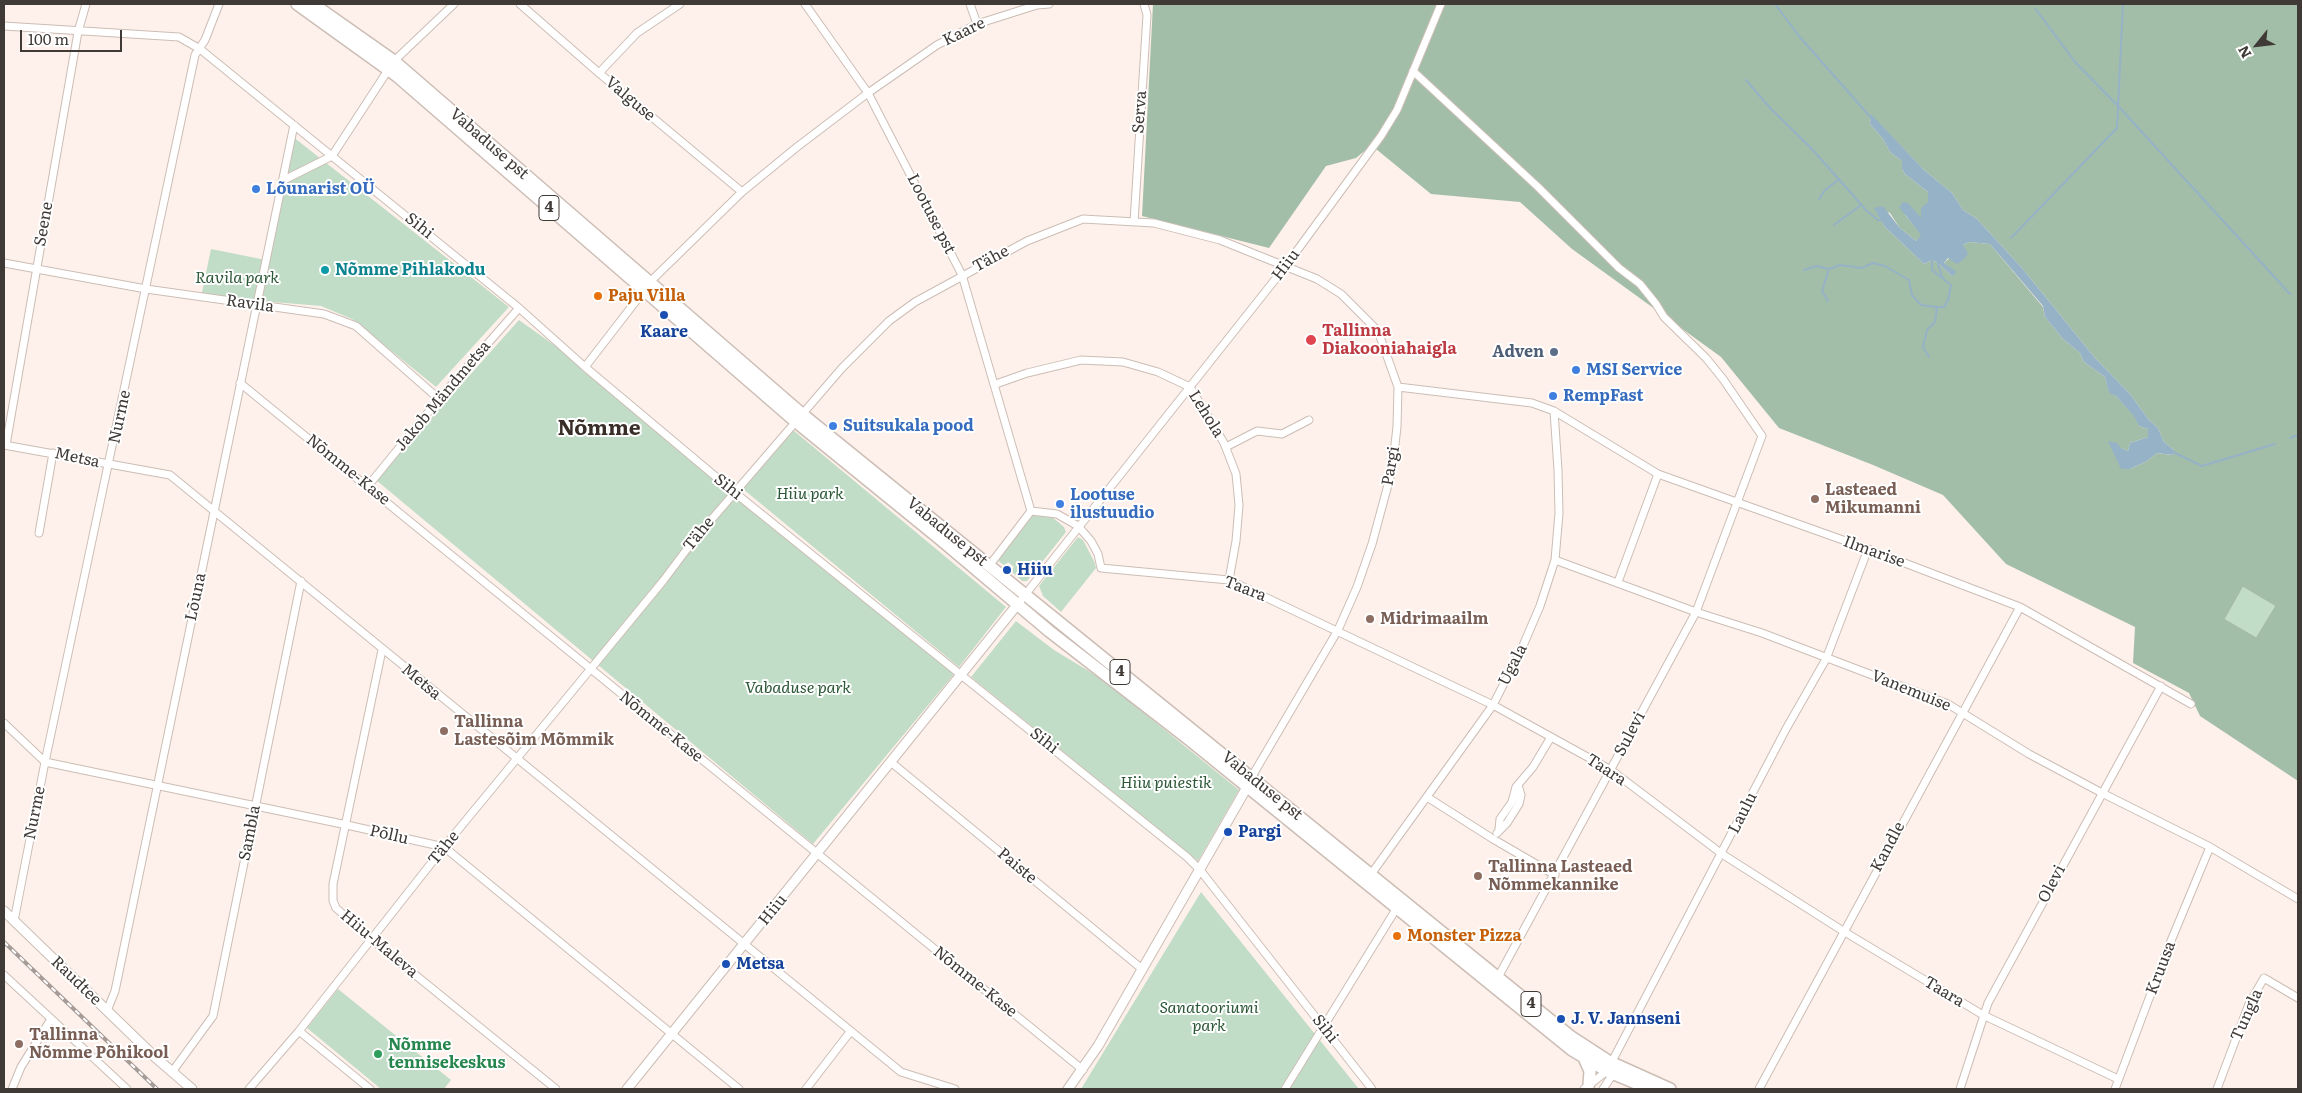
<!DOCTYPE html>
<meta charset="utf-8">
<style>
body{margin:0}
#map{position:relative;width:2302px;height:1093px;overflow:hidden;background:#fef1eb;font-family:Literata,serif}
canvas{display:block}
.frame{position:absolute;inset:0;border:5px solid #403a37;pointer-events:none}
.north{position:absolute;left:2232px;top:20px;width:50px;height:50px;-webkit-text-stroke:4px #fff;paint-order:stroke;rotate:241deg;font-size:14px;font-weight:700;line-height:20px;text-align:center;color:#403a37}
.north::after{content:'';display:block;margin:auto;width:18px;height:22px;background:#403a37;clip-path:polygon(50% 0,100% 100%,50% 72%,0 100%)}
.scale{position:absolute;left:20px;top:30px;width:102px;height:22px;box-sizing:border-box;border:2px solid #403a37;border-top:0;padding-left:6px;font-size:15px;line-height:18px;white-space:nowrap;color:#403a37;-webkit-text-stroke:4px #fff;paint-order:stroke}
</style>
<div id="map">
<canvas width="2302" height="1093"></canvas>
<div class="frame"></div>
<div class="north">N</div>
<div class="scale">100 m</div>
</div>
<script>
const c = document.querySelector('canvas').getContext('2d');
c.lineJoin = 'round';
function fillPath(path, color) { c.fillStyle = color; c.fill(path, 'evenodd'); }
const toPath = rows => new Path2D(rows.map(r => 'M' + r).join(''));
function strokePath(path, color, width, dash) { c.strokeStyle = color; c.lineWidth = width; c.lineCap = dash ? 'butt' : 'round'; c.setLineDash(dash || []); c.stroke(path); }
function drawText(font, color, halo, rows, align = 'center') {
  c.font = font + ' Literata,serif'; c.lineWidth = 4; c.setLineDash([]); c.textBaseline = 'middle'; c.strokeStyle = halo; c.fillStyle = color; for (const [text, x, y, turn = 0] of rows) {
    c.save(); c.translate(x, y); c.rotate((+turn || 0) * Math.PI / 180); c.textAlign = isNaN(turn) ? turn : align; if (halo) c.strokeText(text, 0, 0); c.fillText(text, 0, 0); c.restore();
  }
}
const green = toPath([
 [292,136,509,307,436,387,352,319,321,306,261,301],
 [211,249,266,260,257,305,201,297],
 [519,320,585,367,954,674,813,844,376,480],
 [793,430,1006,607,959,667,743,489],
 [1041,514,1051,516,1064,527,1066,532,1027,581,1022,581,1011,571,1014,567,1008,562,1005,566,997,560,1033,515],
 [1078,537,1083,540,1094,561,1096,568,1061,612,1043,596,1039,586],
 [2243,587,2275,606,2256,637,2225,619],
 [1016,621,1054,650,1102,679,1239,790,1198,861,971,677],
 [1201,892,1359,1089,1081,1089],
 [338,989,451,1080,444,1089,381,1089,307,1028]
]);
const forest = toPath([
 [1153,4,2298,4,2298,781,2200,716,2189,693,2133,663,2135,627,2006,564,1943,495,1873,465,1779,428,1721,357,1572,249,1520,202,1431,194,1376,149,1368,148,1356,158,1326,166,1269,248,1142,216],
 [1871,115,1924,170,1952,193,1963,210,1977,219,2022,268,2095,358,2130,394,2149,420,2158,428,2164,442,2174,450,2173,455,2157,453,2147,461,2130,469,2121,448,2128,451,2130,443,2148,437,2148,429,2139,426,2135,416,2116,396,2109,392,2105,377,2084,362,2080,353,2063,339,2045,317,2043,307,1990,244,1969,242,1963,245,1944,263,1952,276,1938,263,1932,260,1924,264,1885,227,1875,208,1890,213,1899,227,1916,241,1922,235,1905,215,1921,219,1928,202,1928,192,1905,174,1902,169,1902,161,1890,152,1883,139,1870,124],
 [2243,587,2275,606,2256,637,2225,619]
]);
const water = toPath([
 [1871,114,1924,170,1952,193,1963,210,1977,219,2022,268,2095,358,2130,394,2149,420,2158,428,2164,442,2174,450,2173,455,2157,453,2147,461,2130,469,2121,469,2108,441,2117,443,2121,448,2128,451,2130,443,2148,437,2148,429,2139,426,2134,416,2116,396,2109,393,2105,377,2084,362,2080,353,2063,339,2045,317,2043,306,1990,244,1969,242,1963,245,1968,254,1964,259,1957,264,1948,258,1944,263,1957,272,1952,276,1938,263,1932,260,1924,264,1885,227,1874,208,1883,206,1899,227,1916,241,1921,235,1899,207,1903,202,1908,203,1921,218,1921,208,1928,202,1928,192,1905,174,1902,169,1902,161,1890,152,1883,139,1870,124]
]);
const stream = toPath([
 [1775,4,1799,36,1872,119],
 [2035,8,2075,62,2119,107,2290,294],
 [1746,80,1771,109,1810,147,1866,210,1878,220,1882,220],
 [1819,199,1825,190,1838,180],
 [1834,225,1861,205],
 [2011,238,2117,128,2123,4],
 [1937,260,1942,277],
 [1804,270,1817,266,1829,269,1840,265,1862,268,1873,263,1885,266,1909,280,1912,295,1921,305,1936,307],
 [1828,301,1822,291,1829,269],
 [1929,357,1923,347,1927,330,1935,322,1937,307,1944,307,1948,300,1951,285,1932,270,1932,260],
 [2290,438,2298,435],
 [2171,451,2202,466,2275,444]
]);
const minor = toPath([
 [520,4,599,73,742,192],
 [805,4,868,93,962,275,1031,511],
 [970,4,977,24],
 [4,26,179,37,200,49,519,308,585,367,734,492,1187,857,1200,870,1372,1089],
 [1413,71,1538,187,1619,268,1640,284,1656,304,1664,317,1706,358,1723,379,1762,436,1696,612,1496,981],
 [599,73,637,33,680,4],
 [282,181,332,156,394,61,454,4],
 [1134,222,1147,15,1144,4],
 [4,263,146,289,324,314,356,326,439,399],
 [585,367,653,279,742,192,797,147,868,93,937,45,977,24,1037,5,1049,4],
 [240,383,1083,1070],
 [996,384,1027,373,1081,360,1123,362,1158,372,1190,387,1224,443,1236,474,1239,505,1236,541,1229,580],
 [1398,387,1532,403,1554,411,1658,474,1868,549,2020,607,2191,704],
 [4,445,170,475,901,1072,955,1089],
 [6,445,78,32,86,4],
 [1226,447,1257,431,1282,434,1309,420],
 [368,486,439,399,519,308],
 [1031,511,1057,514,1078,526,1091,541,1098,554,1101,568,1229,580,1493,705,1611,770,1722,854,1843,931,1983,1015,2118,1079],
 [39,533,53,453],
 [1555,560,1696,612,1762,633,1948,704,2029,754,2102,793,2210,847,2298,899],
 [989,566,1031,511],
 [1618,582,1658,474],
 [1017,605,1285,267,1381,136,1397,110,1441,4],
 [382,650,333,884,333,901,336,908,371,939,556,1089],
 [4,723,45,762,347,825,444,847,739,1089],
 [892,763,1142,969],
 [1427,797,1493,839,1555,875],
 [1499,829,1500,819,1512,802,1516,787,1533,767,1551,737],
 [1497,833,1507,823,1519,804,1521,795,1518,785],
 [1369,877,1493,705,1522,648,1540,606,1555,560,1559,513,1558,470,1554,411],
 [14,921,45,762,195,55,205,40,219,4],
 [4,975,127,1089],
 [107,1011,115,991,294,125],
 [299,1031,370,1089],
 [172,1072,213,1016,301,581],
 [12,1089,21,1067,51,1019],
 [249,1089,299,1031,444,847,663,581,693,541,842,368,889,321,915,302,1027,241,1083,219,1154,223,1220,240,1317,279,1341,294,1378,331,1398,387,1397,427,1392,470,1372,544,1357,587,1338,630,1251,778],
 [806,1089,850,1032],
 [1285,1089,1398,906],
 [1584,1089,1607,1071,1786,729,1826,659,1868,549],
 [1603,1089,1613,1074,1612,1070],
 [1759,1089,2020,607],
 [1960,1089,1988,1003,2161,686],
 [2115,1089,2168,948,2210,847],
 [2217,1089,2249,1004,2264,978,2298,998]
]);
const tertiary = toPath([
 [4,911,155,1057,192,1089],
 [627,1089,1017,605],
 [1068,1089,1098,1046,1250,782]
]);
const trunk = toPath([
 [297,4,397,76,795,421,940,539,1049,631,1191,741,1572,1050,1607,1071,1650,1089],
 [313,4,394,61,802,414,1570,1036,1610,1062,1670,1089],
 [1585,1060,1590,1071,1589,1084]
]);
const rail = toPath([
 [4,942,157,1089]
]);
const markers = [
 [256,189,5,"#3f7fe0"],
 [325,270,5,"#0f9aa8"],
 [598,296,5,"#e8710a"],
 [664,315,5,"#1a4fb4"],
 [1311,340,6,"#e0444e"],
 [1554,352,5,"#5c6f8a"],
 [1576,370,5,"#3f7fe0"],
 [1553,396,5,"#3f7fe0"],
 [833,426,5,"#3f7fe0"],
 [1815,499,5,"#8d6e63"],
 [1060,504,5,"#3f7fe0"],
 [1007,570,5,"#1a4fb4"],
 [1370,619,5,"#8d6e63"],
 [444,731,5,"#8d6e63"],
 [1228,832,5,"#1a4fb4"],
 [1478,876,5,"#8d6e63"],
 [1397,936,5,"#e8710a"],
 [726,964,5,"#1a4fb4"],
 [1561,1019,5,"#1a4fb4"],
 [19,1044,5,"#8d6e63"],
 [378,1054,5,"#2e9e5b"]
];
const shields = [
 [549,208,20],
 [1120,672,20],
 [1531,1004,20]
];
const shieldNames = [
 ["4",549,208],
 ["4",1120,672],
 ["4",1531,1004]
];
const streetNames = [
 ["Kaare",964,32,-26],
 ["Valguse",630,99,40],
 ["Serva",1140,112,-86],
 ["Vabaduse pst",489,144,41],
 ["Lootuse pst",931,214,63],
 ["Seene",44,224,-80],
 ["Sihi",419,226,39],
 ["Tähe",991,259,-28],
 ["Hiiu",1286,265,-53],
 ["Ravila",250,304,8],
 ["Jakob Mändmetsa",443,396,-50],
 ["Lehola",1206,414,58],
 ["Nurme",120,417,-78],
 ["Metsa",77,458,12],
 ["Pargi",1391,466,-80],
 ["Nõmme-Kase",348,470,39],
 ["Sihi",728,487,39],
 ["Vabaduse pst",947,532,39],
 ["Tähe",699,534,-51],
 ["Ilmarise",1874,552,20],
 ["Taara",1245,589,21],
 ["Lõuna",196,597,-78],
 ["Ugala",1513,665,-63],
 ["Metsa",421,682,40],
 ["Vanemuise",1911,691,22],
 ["Nõmme-Kase",661,727,39],
 ["Sulevi",1630,734,-62],
 ["Sihi",1044,741,39],
 ["Taara",1606,770,33],
 ["Vabaduse pst",1262,786,39],
 ["Nurme",35,813,-79],
 ["Laulu",1743,813,-63],
 ["Sambla",250,833,-79],
 ["Põllu",389,835,13],
 ["Kandle",1888,847,-62],
 ["Tähe",444,848,-51],
 ["Paiste",1017,866,40],
 ["Olevi",2052,884,-62],
 ["Hiiu",773,910,-51],
 ["Hiiu-Maleva",379,944,40],
 ["Kruusa",2161,968,-69],
 ["Raudtee",76,981,44],
 ["Nõmme-Kase",975,982,39],
 ["Taara",1944,992,31],
 ["Tungla",2247,1015,-66],
 ["Sihi",1325,1029,52]
];
const shopNames = [
 ["Lõunarist OÜ",266,189],
 ["MSI Service",1586,370],
 ["RempFast",1563,396],
 ["Suitsukala pood",843,426],
 ["Lootuse",1070,495],
 ["ilustuudio",1070,513]
];
const cultureNames = [
 ["Nõmme Pihlakodu",335,270]
];
const parkNames = [
 ["Ravila park",237,278],
 ["Hiiu park",810,494],
 ["Vabaduse park",798,688],
 ["Hiiu puiestik",1166,783],
 ["Sanatooriumi",1209,1008],
 ["park",1209,1026]
];
const foodNames = [
 ["Paju Villa",608,296],
 ["Monster Pizza",1407,936]
];
const healthNames = [
 ["Tallinna",1322,331],
 ["Diakooniahaigla",1322,349]
];
const transitNames = [
 ["Kaare",664,332,"center"],
 ["Hiiu",1017,570],
 ["Pargi",1238,832],
 ["Metsa",736,964],
 ["J. V. Jannseni",1571,1019]
];
const serviceNames = [
 ["Adven",1544,352]
];
const educationNames = [
 ["Lasteaed",1825,490],
 ["Mikumanni",1825,508],
 ["Midrimaailm",1380,619],
 ["Tallinna",454,722],
 ["Lastesõim Mõmmik",454,740],
 ["Tallinna Lasteaed",1488,867],
 ["Nõmmekannike",1488,885],
 ["Tallinna",29,1035],
 ["Nõmme Põhikool",29,1053]
];
const leisureNames = [
 ["Nõmme",388,1045],
 ["tennisekeskus",388,1063]
];
const districtNames = [
 ["Nõmme",599,429]
];
fillPath(green, '#c2ddc7');
fillPath(forest, '#a3bea8');
fillPath(water, '#96b2c7');
strokePath(stream, '#96b2c7', 2);
strokePath(minor, '#ccbdb5', 9);
strokePath(tertiary, '#ccbdb5', 11);
strokePath(trunk, '#ccbdb5', 14);
strokePath(minor, '#fff', 7);
strokePath(tertiary, '#fff', 9);
strokePath(trunk, '#fff', 11);
strokePath(rail, '#a59b97', 4);
strokePath(rail, '#fff', 2, [5.5]);
for (const [x, y, r, color] of markers) { const dot = new Path2D(); dot.arc(x, y, r, 0, 2 * Math.PI); c.fillStyle = color; c.fill(dot); strokePath(dot, '#fff', 2); }
for (const [x, y, w] of shields) { const box = new Path2D(); box.roundRect(x - w / 2, y - 12.5, w, 25, 4); c.fillStyle = '#fff'; c.fill(box); strokePath(box, '#403a37', 1); }
drawText('bold 15px', '#403a37', null, shieldNames);
drawText('16px', '#403a37', '#fff', streetNames);
drawText('bold 16px', '#366cbe', '#fff', shopNames, 'left');
drawText('bold 16px', '#0d838f', '#fff', cultureNames, 'left');
drawText('italic 16px', '#2c5837', '#fff', parkNames);
drawText('bold 16px', '#c56008', '#fff', foodNames, 'left');
drawText('bold 16px', '#be3a42', '#fff', healthNames, 'left');
drawText('bold 16px', '#164399', '#fff', transitNames, 'left');
drawText('bold 16px', '#4e5e75', '#fff', serviceNames, 'right');
drawText('bold 16px', '#785e54', '#fff', educationNames, 'left');
drawText('bold 16px', '#27864d', '#fff', leisureNames, 'left');
drawText('bold 21px', '#392d27', '#fff', districtNames);
</script>
